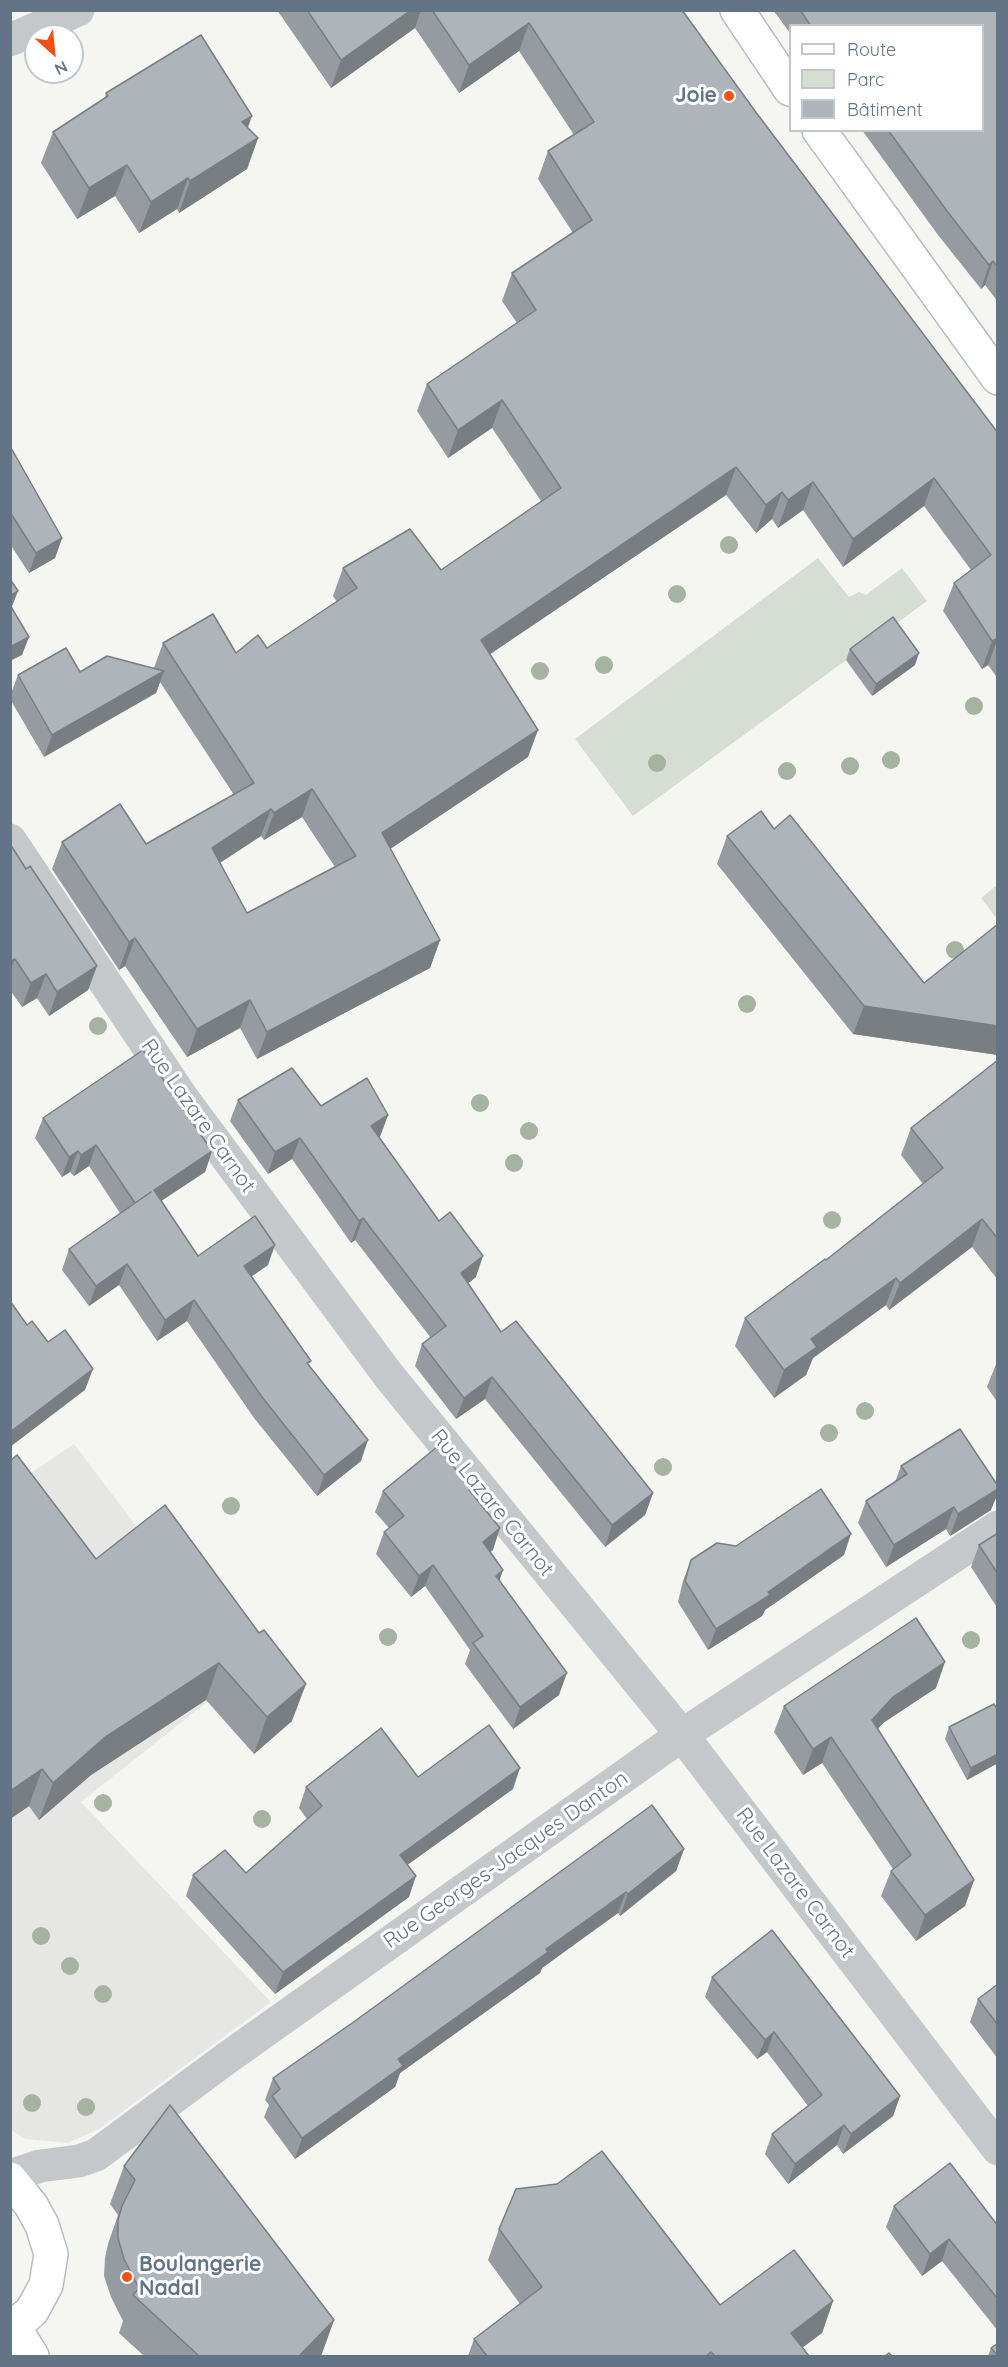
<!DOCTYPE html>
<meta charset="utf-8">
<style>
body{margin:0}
#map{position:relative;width:1008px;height:2367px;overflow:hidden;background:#f5f6f1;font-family:Quicksand,sans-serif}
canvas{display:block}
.frame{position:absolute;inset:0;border:12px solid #627485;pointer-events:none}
.legend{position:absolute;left:789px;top:24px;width:195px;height:108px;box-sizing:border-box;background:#fff;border:2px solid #c0c7ce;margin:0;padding:8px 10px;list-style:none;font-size:18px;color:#627485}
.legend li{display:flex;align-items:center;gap:12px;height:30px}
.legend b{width:30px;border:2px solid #c0c7ce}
.north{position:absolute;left:24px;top:24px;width:60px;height:60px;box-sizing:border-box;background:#fff;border:2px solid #c0c7ce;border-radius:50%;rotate:153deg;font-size:16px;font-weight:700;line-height:24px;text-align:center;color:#627485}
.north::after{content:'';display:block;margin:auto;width:21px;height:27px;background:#f15016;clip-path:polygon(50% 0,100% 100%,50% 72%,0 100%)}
</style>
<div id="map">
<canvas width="1008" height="2367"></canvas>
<div class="frame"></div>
<ul class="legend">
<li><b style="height:8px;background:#fff"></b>Route</li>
<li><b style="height:16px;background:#d6ddd2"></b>Parc</li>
<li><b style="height:16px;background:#adb4ba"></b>Bâtiment</li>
</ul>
<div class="north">N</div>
</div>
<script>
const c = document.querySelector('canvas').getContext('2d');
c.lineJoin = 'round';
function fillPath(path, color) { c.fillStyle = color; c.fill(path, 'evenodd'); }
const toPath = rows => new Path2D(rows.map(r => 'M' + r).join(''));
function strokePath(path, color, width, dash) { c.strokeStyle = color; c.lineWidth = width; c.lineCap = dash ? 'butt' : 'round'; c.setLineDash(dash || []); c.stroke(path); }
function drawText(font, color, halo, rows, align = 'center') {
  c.font = font + ' Quicksand,sans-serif'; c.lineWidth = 6; c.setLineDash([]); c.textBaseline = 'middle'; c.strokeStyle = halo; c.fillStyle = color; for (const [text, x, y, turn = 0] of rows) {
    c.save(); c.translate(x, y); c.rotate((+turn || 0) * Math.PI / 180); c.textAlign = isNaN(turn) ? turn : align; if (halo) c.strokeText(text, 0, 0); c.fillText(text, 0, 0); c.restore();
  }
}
const built = toPath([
 [74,1444,246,1671,81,1802,271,2002,99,2129,68,2143,25,2139,11,2130,10,1487]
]);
const green = toPath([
 [818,558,849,597,859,592,866,595,902,568,927,601,633,816,575,739],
 [997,885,997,919,981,898]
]);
const minor = toPath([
 [10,40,78,10],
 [10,840,181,1096,389,1376,682,1735,998,2149],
 [10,2176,40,2166,79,2161,96,2155,227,2058,682,1735,998,1527]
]);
const secondary = toPath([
 [737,10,790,89],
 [819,130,998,378]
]);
const primary = toPath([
 [10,2179,31,2205,42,2225,51,2254,46,2285,32,2311,10,2330],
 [15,2329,32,2356]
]);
const trees = [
 [729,545],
 [677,594],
 [604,665],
 [540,671],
 [974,706],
 [891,760],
 [657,763],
 [850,766],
 [787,771],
 [955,950],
 [747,1004],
 [98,1026],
 [480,1103],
 [529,1131],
 [514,1163],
 [832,1220],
 [865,1411],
 [829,1433],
 [663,1467],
 [231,1506],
 [388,1637],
 [971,1640],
 [103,1803],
 [262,1819],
 [41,1936],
 [70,1966],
 [103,1994],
 [32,2103],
 [86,2107]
];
const wall = toPath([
 [277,10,682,10,755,111,998,433,998,679,988,665,982,669,943,611,954,583,971,570,924,506,843,567,803,510,778,528,772,519,756,533,726,495,490,654,528,757,390,849,440,940,430,968,257,1059,240,1028,187,1057,125,966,119,970,52,869,62,842,146,844,234,795,160,682,156,693,44,757,10,699,10,696,18,675,154,668,163,643,236,653,267,648,337,602,333,596,343,568,441,570,541,501,492,428,448,458,417,411,427,384,517,323,502,301,512,273,573,233,538,179,548,151,574,135,519,51,459,93,415,28,331,88],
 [302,817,335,867,247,913,220,863,261,836,264,840],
 [773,10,998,10,998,302,985,285,981,289,938,235,862,130,982,130,982,26,790,26,790,33],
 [106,93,248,128,258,138,247,169,179,213,177,209,139,233,115,196,77,219,41,163,53,132,105,98],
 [10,446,62,538,55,558,29,573,10,544],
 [850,649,915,665,872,696,846,660],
 [774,829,924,983,998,924,998,1055,853,1034,717,864,727,836],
 [10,848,97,966,88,990,49,1016,37,998,22,1007,10,990],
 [998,1060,998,1280,972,1247,889,1310,886,1305,813,1358,806,1375,774,1398,735,1346,745,1318,826,1260,923,1184,901,1155,911,1128],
 [238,1100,321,1106,388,1115,379,1137,476,1277,468,1283,501,1332,653,1493,645,1515,605,1547,485,1399,456,1419,415,1366,422,1344,431,1338,355,1240,351,1243,292,1159,268,1174,230,1121],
 [43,1118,212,1151,205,1172,161,1201,198,1256,268,1265,251,1277,309,1365,361,1461,317,1496,254,1418,187,1321,157,1341,119,1285,89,1306,62,1270,69,1249,120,1213,89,1166,74,1176,70,1172,62,1177,35,1138],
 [998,1359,998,1403,987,1387],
 [10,1461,96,1559,292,1721,254,1754,206,1700,91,1775,39,1820,29,1806,10,1819],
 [901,1466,991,1510,950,1536,946,1529,886,1567,858,1523,866,1501,895,1482],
 [472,1488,471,1492,493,1550,490,1552,503,1570,499,1581,559,1695,513,1729,465,1664,470,1650,425,1586,411,1597,376,1554,384,1532,389,1528,375,1512,383,1491],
 [998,1533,998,1609,971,1567,979,1545],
 [736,1546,844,1555,765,1610,762,1616,708,1650,678,1602,683,1581,691,1560],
 [936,1688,883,1723,878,1729,974,1880,965,1906,916,1941,881,1896,891,1871,893,1869,822,1763,803,1775,774,1732,784,1706],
 [998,1710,998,1763,967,1780,945,1739,949,1727],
 [418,1777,513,1789,407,1865,409,1897,275,1994,186,1896,193,1875,246,1873,307,1819,299,1808,306,1787],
 [684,1849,676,1871,620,1916,618,1913,542,1968,540,1973,400,2073,395,2087,295,2159,264,2117,269,2105,265,2100,273,2078],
 [712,1977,900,2096,893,2116,843,2154,837,2145,788,2184,765,2154,772,2134,808,2106,767,2052,757,2059,705,1997],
 [998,1984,998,2059,970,2022,978,1999],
 [124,2166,334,2320,321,2356,144,2356,119,2333,123,2321,111,2297,104,2276,105,2258,108,2244,118,2215,110,2204],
 [894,2206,998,2226,998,2331,942,2261,922,2276,886,2227],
 [499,2229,720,2305,833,2301,822,2333,802,2348,809,2356,468,2356,474,2339,520,2304,488,2260],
 [991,2348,998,2356,988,2356]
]);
const shadedWall = toPath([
 [411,10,421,10,415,28,331,88,341,60],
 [529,23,519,51,459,93,469,65],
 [252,116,241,147,242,122],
 [258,138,247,169,179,213,190,181],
 [127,165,115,196,77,219,89,188],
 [188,178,177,209,139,233,151,202],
 [993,261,985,285,981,289,989,265],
 [502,400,492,428,448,458,458,430],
 [736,467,726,495,471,667,481,640],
 [934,478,924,506,843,567,853,539],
 [813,482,803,510,778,528,788,500],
 [782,492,772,519,756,533,766,505],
 [62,538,55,558,29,573,36,553],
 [18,591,11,609,10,610,10,596],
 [29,637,22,655,10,661,10,647],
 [998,638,988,665,982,669,992,641],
 [919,653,915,665,872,696,876,684],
 [164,671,156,693,44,757,52,735],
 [538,730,528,757,372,861,382,833],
 [312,789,302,817,264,840,274,813],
 [271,809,261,836,201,875,212,848],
 [135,938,125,966,119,970,129,942],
 [440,940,430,968,257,1059,267,1032],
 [15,959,10,971,10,962],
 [97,966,88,990,49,1016,57,992],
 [46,974,37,998,22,1007,31,983],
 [250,1000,240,1028,187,1057,197,1029],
 [864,1006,998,1026,998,1055,853,1034],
 [388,1115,380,1137,363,1147,371,1126],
 [300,1138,292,1159,268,1174,275,1152],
 [96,1145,89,1166,74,1176,81,1155],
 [78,1151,70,1172,62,1177,69,1157],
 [212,1151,205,1172,146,1211,154,1190],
 [363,1218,355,1240,351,1243,359,1221],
 [982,1219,972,1247,889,1310,900,1283],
 [275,1245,268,1265,236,1287,244,1266],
 [483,1256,476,1277,454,1295,461,1273],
 [127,1264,119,1285,89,1306,96,1286],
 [896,1278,886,1305,813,1358,806,1375,774,1398,784,1370,811,1339],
 [194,1300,187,1321,157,1341,165,1320],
 [93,1369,85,1390,10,1447,10,1432],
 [492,1377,485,1399,456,1419,464,1398],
 [368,1440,361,1461,317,1496,324,1475],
 [998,1489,998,1493,991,1510,950,1536,958,1514],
 [653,1493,645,1515,605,1547,612,1525],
 [954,1507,946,1529,886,1567,894,1545],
 [500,1528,493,1550,475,1564,483,1542],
 [851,1534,844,1555,765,1610,762,1616,708,1650,716,1629],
 [433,1565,425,1586,411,1597,419,1576],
 [503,1570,495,1592,496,1576],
 [945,1662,936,1688,883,1723,863,1746,872,1720,893,1697],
 [219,1663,206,1700,91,1775,39,1820,53,1783,104,1738],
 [567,1673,559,1695,513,1729,520,1707],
 [306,1684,292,1721,254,1754,267,1717],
 [831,1737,822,1763,803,1775,813,1749],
 [998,1754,998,1763,967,1780,971,1768],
 [520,1768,513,1789,392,1876,400,1855],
 [42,1769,29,1806,10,1819,10,1791],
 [684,1849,676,1871,620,1916,628,1894],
 [416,1876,409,1897,275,1994,283,1972],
 [974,1880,965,1906,916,1941,925,1915],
 [626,1892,618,1913,542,1968,540,1973,400,2073,395,2087,295,2159,302,2138,398,2059,546,1949],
 [774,2032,767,2052,757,2059,765,2040],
 [900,2096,893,2116,843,2154,851,2134],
 [844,2125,837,2145,788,2184,795,2164],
 [949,2239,942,2261,922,2276,930,2254],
 [833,2301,822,2333,791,2356,791,2333],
 [334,2320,321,2356,299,2356]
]);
const building = toPath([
 [307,10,411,10,341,60,307,10],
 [432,10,682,10,755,111,998,433,998,638,992,641,954,583,991,555,934,478,853,539,813,482,788,500,782,492,766,505,736,467,481,640,538,730,382,833,440,940,267,1032,250,1000,197,1029,135,938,129,942,62,842,120,804,146,844,254,783,163,643,213,614,236,653,258,635,267,648,357,588,343,568,410,529,441,570,561,488,502,400,458,430,427,384,536,310,512,273,592,220,548,151,594,122,529,23,469,65,432,10],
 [312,789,356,856,247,913,212,848,271,809,274,813,312,789],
 [800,10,998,10,998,267,993,261,989,265,947,211,888,130,982,130,982,26,811,26,800,10],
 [201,35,252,116,242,122,258,138,190,181,188,178,151,202,127,165,89,188,53,132,108,96,106,93,201,35],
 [10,446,62,538,36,553,10,512,10,446],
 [10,579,18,591,10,596,10,579],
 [10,605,29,637,10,647,10,605],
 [893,617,919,653,876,684,850,649,893,617],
 [66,648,80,672,107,656,164,671,52,735,18,675,66,648],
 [761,811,774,829,790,815,924,983,998,924,998,1026,864,1006,727,836,761,811],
 [12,847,26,869,30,866,97,966,57,992,46,974,31,983,15,959,10,962,10,848,12,847],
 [143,1050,212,1151,154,1190,198,1256,255,1216,275,1245,244,1266,311,1361,307,1363,368,1440,324,1475,262,1397,194,1300,165,1320,127,1264,96,1286,69,1249,151,1192,135,1203,96,1145,81,1155,78,1151,69,1157,43,1118,143,1050],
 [998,1060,998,1239,982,1219,900,1283,896,1278,811,1339,817,1347,784,1370,745,1318,825,1259,826,1260,943,1168,911,1128,998,1060],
 [292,1068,321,1106,367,1078,388,1115,371,1126,439,1221,450,1212,483,1256,461,1273,501,1332,516,1321,653,1493,612,1525,492,1377,464,1398,422,1344,446,1326,363,1218,359,1221,300,1138,275,1152,238,1100,292,1068],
 [10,1301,27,1325,32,1321,48,1342,65,1330,93,1369,10,1432,10,1301],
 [960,1429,998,1486,998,1489,958,1514,954,1507,894,1545,866,1501,907,1474,901,1466,960,1429],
 [437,1447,472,1488,469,1490,500,1528,483,1542,503,1570,496,1576,567,1673,520,1707,473,1643,483,1636,433,1565,419,1576,384,1532,404,1516,383,1491,437,1447],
 [17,1455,96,1559,165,1505,259,1633,264,1630,306,1684,267,1717,219,1663,104,1738,53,1783,42,1769,10,1791,10,1461,17,1455],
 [821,1489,851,1534,768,1592,770,1595,716,1629,685,1581,691,1560,717,1543,736,1546,821,1489],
 [998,1533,998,1574,979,1545,998,1533],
 [916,1618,945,1662,893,1697,872,1720,974,1880,925,1915,891,1871,911,1855,831,1737,813,1749,784,1706,916,1618],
 [994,1704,998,1710,998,1754,971,1768,949,1727,994,1704],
 [489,1725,520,1768,400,1855,416,1876,283,1972,193,1875,225,1850,246,1873,322,1806,306,1787,381,1728,418,1777,489,1725],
 [652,1805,684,1849,628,1894,626,1892,546,1949,548,1952,398,2059,403,2066,302,2138,272,2096,280,2089,273,2078,355,2021,652,1805],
 [772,1930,900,2096,851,2134,844,2125,795,2164,772,2134,822,2095,774,2032,765,2040,712,1977,772,1930],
 [998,1984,998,2025,978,1999,998,1984],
 [170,2105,334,2320,299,2356,199,2356,133,2295,139,2288,124,2259,118,2238,118,2220,122,2206,135,2180,124,2166,170,2105],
 [602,2151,720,2305,794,2250,833,2301,791,2333,809,2356,715,2356,711,2352,706,2356,487,2356,474,2339,542,2287,499,2229,516,2189,557,2184,602,2151],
 [950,2163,998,2226,998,2299,949,2239,930,2254,894,2206,950,2163],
 [998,2343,998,2356,991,2348,998,2343],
 [889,2353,892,2356,885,2356,889,2353]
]);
const markers = [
 [729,96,6,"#f15016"],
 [127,2277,6,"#f15016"]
];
const poiNames = [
 ["Joie",717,96],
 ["Boulangerie",139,2265,"left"],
 ["Nadal",139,2289,"left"]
];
const streetNames = [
 ["Rue Lazare Carnot",198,1116,55],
 ["Rue Lazare Carnot",492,1503,51],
 ["Rue Georges-Jacques Danton",506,1860,-35],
 ["Rue Lazare Carnot",795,1883,53]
];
fillPath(built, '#e6e7e5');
fillPath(green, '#d6ddd2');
strokePath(secondary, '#b6bbc0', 36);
strokePath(primary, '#b7bbbf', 36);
strokePath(minor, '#c4c8cb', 33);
strokePath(secondary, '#fff', 33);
strokePath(primary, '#fff', 33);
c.fillStyle = '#a6b2a2';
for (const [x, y] of trees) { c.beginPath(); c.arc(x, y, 9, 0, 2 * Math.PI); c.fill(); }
fillPath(wall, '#959ba0');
fillPath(shadedWall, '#797e82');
fillPath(building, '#adb4ba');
strokePath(building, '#797e82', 1.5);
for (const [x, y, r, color] of markers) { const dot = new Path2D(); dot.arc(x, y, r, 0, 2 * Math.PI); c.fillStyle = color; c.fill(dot); strokePath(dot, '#fff', 2); }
drawText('bold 21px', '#627485', '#fff', poiNames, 'right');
drawText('21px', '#627485', '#fff', streetNames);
</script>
